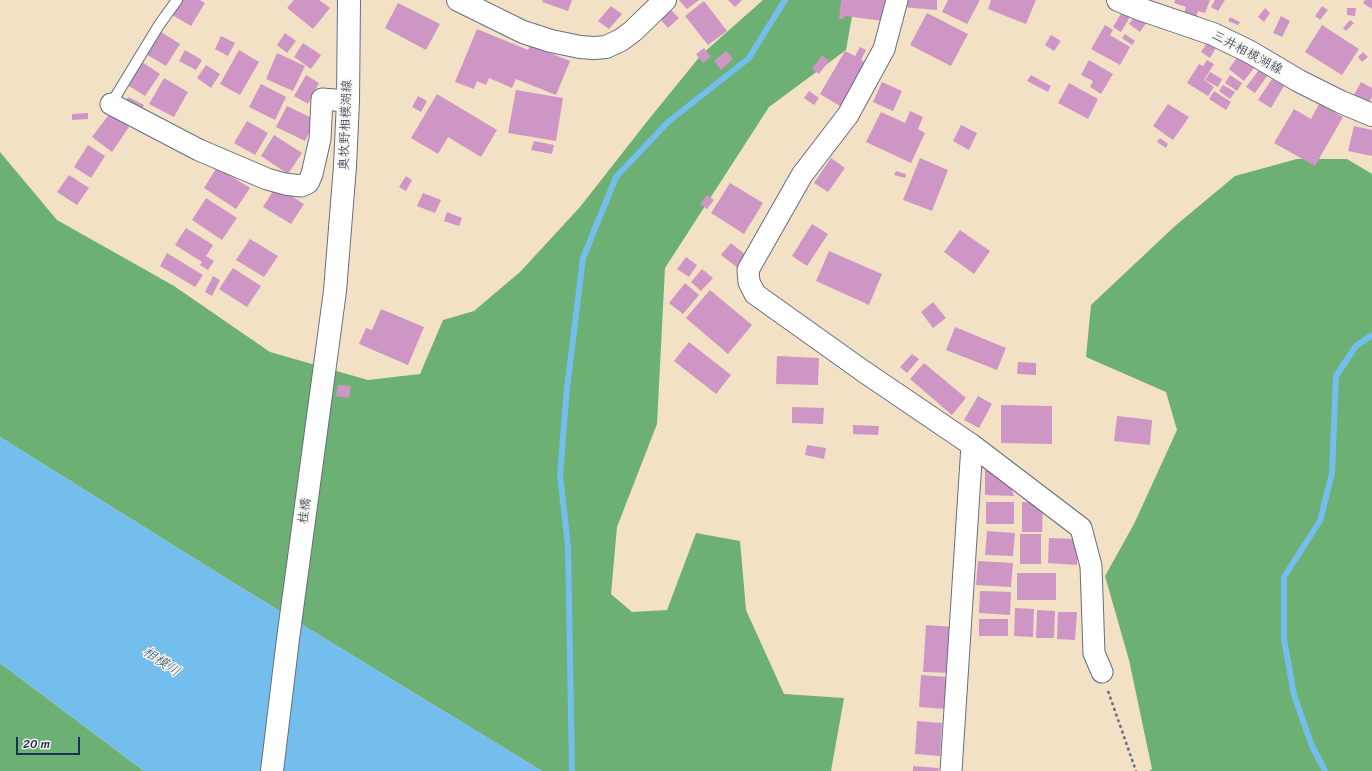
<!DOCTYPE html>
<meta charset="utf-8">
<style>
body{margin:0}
#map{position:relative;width:1372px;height:771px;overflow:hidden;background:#f3e1c6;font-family:Sriracha,sans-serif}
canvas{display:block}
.scale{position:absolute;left:16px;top:737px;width:64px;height:18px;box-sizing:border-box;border:2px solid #1b2f5e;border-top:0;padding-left:5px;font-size:12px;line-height:14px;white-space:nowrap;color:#1b2f5e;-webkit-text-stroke:3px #f7f3e8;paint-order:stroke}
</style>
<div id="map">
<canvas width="1372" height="771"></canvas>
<div class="scale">20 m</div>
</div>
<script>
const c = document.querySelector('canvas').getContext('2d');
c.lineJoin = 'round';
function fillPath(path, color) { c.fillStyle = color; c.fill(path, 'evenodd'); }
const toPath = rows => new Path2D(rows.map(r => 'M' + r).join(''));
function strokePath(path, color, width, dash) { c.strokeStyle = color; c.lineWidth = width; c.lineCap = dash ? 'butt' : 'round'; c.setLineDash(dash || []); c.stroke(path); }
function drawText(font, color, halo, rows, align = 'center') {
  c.font = font + ' Sriracha,"Klee One",sans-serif'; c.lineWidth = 3; c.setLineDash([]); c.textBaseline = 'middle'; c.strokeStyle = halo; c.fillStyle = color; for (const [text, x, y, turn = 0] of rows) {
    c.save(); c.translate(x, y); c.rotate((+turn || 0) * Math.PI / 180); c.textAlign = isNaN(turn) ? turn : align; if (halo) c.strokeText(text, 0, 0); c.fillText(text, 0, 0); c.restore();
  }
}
const forest = toPath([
 [763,0,855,0,846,50,769,107,665,268,657,424,617,527,611,594,632,612,667,610,696,533,740,541,746,610,784,694,844,698,831,771,542,771,229,580,0,437,0,152,57,220,174,286,270,352,368,380,420,374,443,320,474,311,520,272,580,207,649,119,701,55],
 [1297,159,1347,159,1372,174,1372,771,1149,771,1152,769,1129,660,1105,576,1134,524,1177,430,1166,392,1086,357,1091,305,1175,226,1235,176],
 [0,663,144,771,0,771]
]);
const water = toPath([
 [0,437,229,580,542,771,144,771,0,663]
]);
const stream = toPath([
 [572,771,568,546,560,475,567,388,583,258,616,177,668,122,749,58,785,0],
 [1325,771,1312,746,1294,695,1284,639,1284,577,1320,521,1332,473,1336,376,1356,346,1372,335]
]);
const building = toPath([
 [180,0,200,0,205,3,191,26,172,15],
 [294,0,319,0,330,8,313,29,287,8],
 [543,0,572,0,568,11,542,2],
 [679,0,699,0,687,9],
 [728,0,742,0,735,7],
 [841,0,885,0,883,21,845,16,844,19,839,19],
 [902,0,937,0,937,10,901,7],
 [948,0,980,0,967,24,942,12],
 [991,0,1036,0,1026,24,988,9],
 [1175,0,1210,0,1205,13,1198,11,1196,19,1183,15,1186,7,1174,3],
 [1215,0,1225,0,1218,11,1211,7],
 [1365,0,1372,0,1372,9,1363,3],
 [704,1,727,31,708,45,685,16],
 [398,3,440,24,426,50,385,28],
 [611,6,622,14,609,29,598,21],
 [1322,6,1328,10,1320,20,1315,16],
 [669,8,679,18,668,28,659,18],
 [1265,8,1270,13,1264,22,1258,17],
 [1347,8,1356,8,1355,16,1347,15],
 [1122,12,1130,17,1121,32,1113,27],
 [927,13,968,34,951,66,910,45],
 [1136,14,1147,22,1140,32,1129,24],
 [1281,16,1290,21,1282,37,1273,33],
 [1230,17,1240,22,1238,25,1228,21],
 [1350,20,1354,23,1346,31,1343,28],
 [1105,25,1113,30,1110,35,1130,47,1120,65,1091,49],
 [1322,25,1359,49,1342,75,1305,52],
 [477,29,528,50,530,45,570,61,556,95,516,79,512,88,489,78,486,85,477,81,474,89,455,82],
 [158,30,180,44,166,66,144,53],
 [285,33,296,41,287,53,277,45],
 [1125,34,1135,41,1132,45,1122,38],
 [1051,35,1061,41,1054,51,1045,45],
 [221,36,235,43,228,56,215,49],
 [1208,41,1217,46,1210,58,1201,52],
 [303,43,321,55,311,69,294,57],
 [860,47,866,50,861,60,870,65,845,109,820,94,845,51,855,56],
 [704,48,711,57,703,63,696,54],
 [185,50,202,60,196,70,179,61],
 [239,50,259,62,240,95,220,84],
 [726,51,733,59,721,70,714,61],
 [1363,52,1368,57,1362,62,1358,57],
 [277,53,305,66,293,91,266,79],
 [822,55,829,61,819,74,812,69],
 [1238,56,1254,68,1244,81,1229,69],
 [139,60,160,74,145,96,124,83],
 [1089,60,1113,74,1101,94,1090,87,1093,81,1081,75],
 [1207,60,1214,64,1204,80,1214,87,1208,96,1187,83,1199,64,1203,66],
 [206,65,220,74,211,88,197,78],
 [1259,70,1267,76,1255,93,1246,87],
 [1210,72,1222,79,1218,87,1205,80],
 [306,75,319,83,308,104,294,96],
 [1031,75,1051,86,1048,92,1027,81],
 [1230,75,1242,83,1237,91,1225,83],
 [164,78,188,92,174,117,149,104],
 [1272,79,1284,86,1271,108,1258,100],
 [882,82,902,91,893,111,873,102],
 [1361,82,1372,88,1372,97,1369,102,1354,95],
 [1069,83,1098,99,1088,119,1058,103],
 [261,84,286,97,275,120,249,107],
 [1223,85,1235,92,1230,99,1219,91],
 [516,90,563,98,556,141,508,133],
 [809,91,819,98,814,105,804,98],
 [1214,91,1231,102,1226,110,1209,99],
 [437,94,497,130,481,157,448,137,438,154,411,138],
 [418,96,427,101,421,112,412,107],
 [128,97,144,105,141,111,126,103],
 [1168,104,1189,117,1173,140,1153,126],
 [1319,104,1343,117,1315,166,1274,143,1294,109,1311,119],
 [287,106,316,120,305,141,276,127],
 [910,111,923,117,918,129,925,133,911,163,866,142,881,112,905,123],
 [88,113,88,119,72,120,72,114],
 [110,113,129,127,112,152,92,137],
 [247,121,268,133,255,155,234,143],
 [961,125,977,133,969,150,953,141],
 [1354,126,1372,130,1372,156,1348,151],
 [274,135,302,153,288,174,261,156],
 [1160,138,1168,144,1166,148,1157,142],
 [534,141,554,145,552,154,531,150],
 [88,145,105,156,91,178,74,167],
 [831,158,845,168,828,192,814,183],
 [920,158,948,170,932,211,903,200],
 [217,167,250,188,236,209,204,188],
 [896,171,906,174,905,178,894,175],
 [69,175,89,188,77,205,57,192],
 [406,176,412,180,406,191,399,187],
 [730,183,763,203,744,234,711,213],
 [276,186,304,204,291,224,263,207],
 [423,193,441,200,435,213,417,206],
 [707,195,714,200,707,209,700,204],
 [206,198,237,218,222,240,192,220],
 [447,212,462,218,459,226,444,221],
 [812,224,828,234,807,266,792,256],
 [186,228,213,245,206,256,214,261,208,270,200,265,202,262,175,245],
 [960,230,990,251,974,274,944,252],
 [250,239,278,256,264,277,236,260],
 [731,243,747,256,738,268,721,255],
 [829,251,882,274,869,305,816,281],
 [167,253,203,275,195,287,160,266],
 [686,257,697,265,689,277,677,269],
 [233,268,261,286,247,307,219,289],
 [702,269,713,278,701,291,691,282],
 [213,276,220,280,212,296,205,292],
 [685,283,699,295,683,314,669,303],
 [710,290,752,325,728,354,686,318],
 [933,302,946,318,933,328,921,312],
 [381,309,424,327,408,365,359,344,366,328,372,330],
 [955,327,1006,348,997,370,946,350],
 [689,342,731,375,716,394,674,361],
 [912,354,919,359,907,373,900,367],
 [777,356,819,358,818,385,776,384],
 [1018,362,1036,363,1036,375,1017,374],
 [924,363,966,398,952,415,910,379],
 [338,385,351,386,349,398,336,396],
 [978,396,992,404,979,428,964,420],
 [1001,405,1052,406,1052,444,1001,443],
 [792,407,824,408,823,424,792,423],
 [1117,416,1152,420,1150,445,1114,441],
 [853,425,879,426,878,435,853,434],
 [807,445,826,448,824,459,805,455],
 [985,469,995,469,1007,476,1014,496,985,495],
 [986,502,1014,502,1014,524,986,524],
 [1022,502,1043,503,1042,532,1022,532],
 [987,531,1015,533,1013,556,985,555],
 [1020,534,1041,534,1041,564,1020,564],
 [1049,538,1078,539,1077,565,1048,563],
 [978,561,1013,563,1011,587,976,585],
 [1017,573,1056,573,1056,600,1017,600],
 [980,591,1011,592,1010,615,979,613],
 [1015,608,1034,609,1033,637,1014,636],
 [1037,610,1055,611,1054,638,1036,638],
 [1058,612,1077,612,1075,640,1057,639],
 [979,619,1008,619,1008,636,979,636],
 [926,625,955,627,953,673,923,672],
 [921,675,948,677,946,709,919,707],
 [917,721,942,723,940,756,915,754],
 [913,766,939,768,938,771,913,771]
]);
const path = toPath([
 [1108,691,1136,771]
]);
const service = toPath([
 [111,104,159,25,177,0]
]);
const minor = toPath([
 [897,0,884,49,848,115,802,175,748,270,749,282,755,294,863,371,972,445,1081,528,1091,566,1094,653,1102,672],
 [111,104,199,150,267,179,285,184,301,186,308,183,312,174,320,139,322,99,348,101],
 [951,771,972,445]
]);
const secondary = toPath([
 [458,0,523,32,551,41,580,47,594,48,606,47,621,40,633,31,665,0],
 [1118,0,1140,9,1213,34,1250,52,1299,81,1341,102,1372,115],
 [272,771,288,639,335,291,345,166,348,101,349,0]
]);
const streetNames = [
 ["三井相模湖線",1247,53,28],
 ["奥牧野相模湖線",346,125,-88],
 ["桂橋",305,511,-82]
];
const waterNames = [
 ["相模川",161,662,34]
];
fillPath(forest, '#6cb074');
fillPath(water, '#74beed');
strokePath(stream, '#74beed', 6);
fillPath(building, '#ce96c5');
strokePath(service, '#676d82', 12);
strokePath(minor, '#676d82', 23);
strokePath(secondary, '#676d82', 24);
strokePath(path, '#676d82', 2.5, [3, 3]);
strokePath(service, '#fff', 10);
strokePath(minor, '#fff', 21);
strokePath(secondary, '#fff', 22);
drawText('13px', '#1b2f5e', '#f7f3e8', streetNames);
drawText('italic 14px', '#315382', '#f7f3e8', waterNames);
</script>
